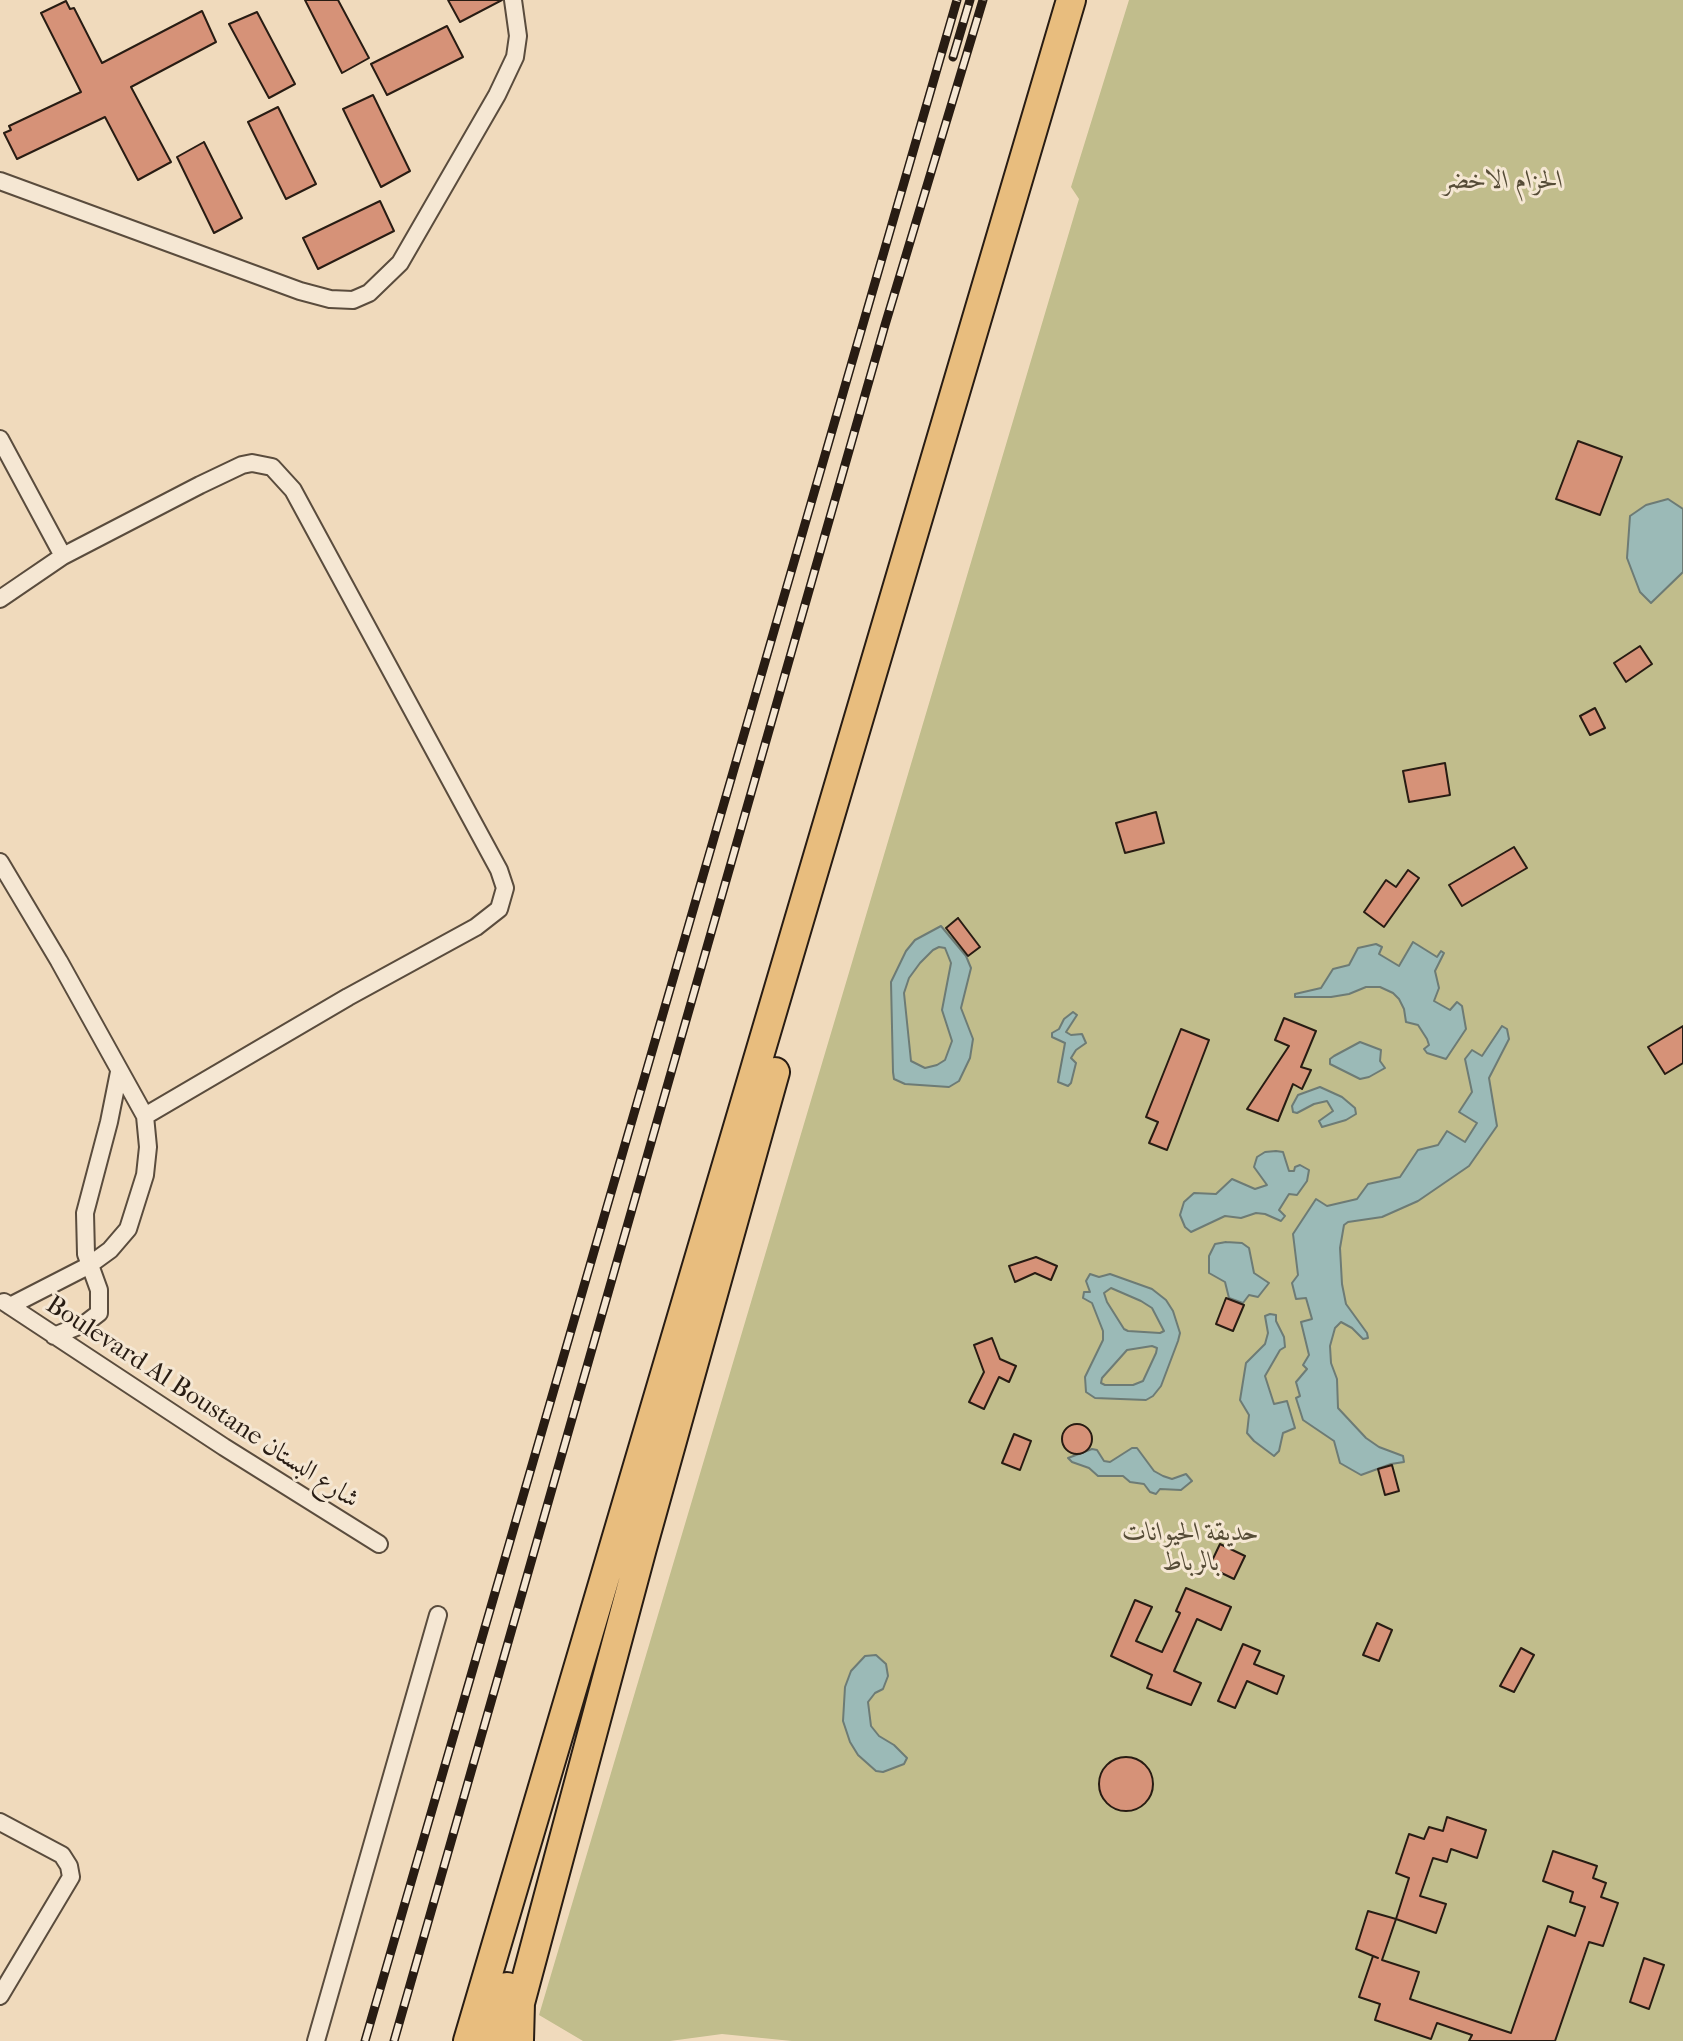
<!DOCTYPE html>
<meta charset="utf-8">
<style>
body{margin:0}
canvas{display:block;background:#f0dabc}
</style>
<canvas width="1683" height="2041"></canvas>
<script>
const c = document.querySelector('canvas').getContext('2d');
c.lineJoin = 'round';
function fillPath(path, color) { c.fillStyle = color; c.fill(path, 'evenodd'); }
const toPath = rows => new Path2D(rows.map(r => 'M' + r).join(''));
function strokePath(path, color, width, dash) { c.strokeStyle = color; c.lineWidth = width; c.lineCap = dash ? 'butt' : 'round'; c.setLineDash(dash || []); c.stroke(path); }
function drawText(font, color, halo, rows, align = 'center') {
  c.font = font + ' "IM FELL French Canon",Amiri,serif'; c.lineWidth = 6; c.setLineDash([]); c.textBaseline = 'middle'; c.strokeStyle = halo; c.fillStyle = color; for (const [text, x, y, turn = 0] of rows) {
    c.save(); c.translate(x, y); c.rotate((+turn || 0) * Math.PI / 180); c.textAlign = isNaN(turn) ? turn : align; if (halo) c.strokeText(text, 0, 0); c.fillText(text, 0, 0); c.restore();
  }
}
const green = toPath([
 [1129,0,1683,0,1683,2041,792,2041,722,2034,670,2041,583,2041,539,2015,1079,199,1071,187]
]);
const water = toPath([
 [1668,499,1683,509,1683,572,1651,603,1640,592,1627,558,1630,516,1646,505,1668,499],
 [941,926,966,956,971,968,961,1008,973,1039,970,1058,959,1081,949,1087,905,1084,894,1079,893,1072,891,982,906,951,915,940,941,926],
 [939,947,945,948,951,963,942,1010,952,1041,945,1060,937,1065,925,1068,911,1061,904,993,909,978,920,963,933,950,939,947],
 [1413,942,1437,957,1441,951,1444,953,1435,971,1439,988,1434,1001,1450,1010,1457,1002,1462,1006,1466,1029,1446,1059,1427,1053,1424,1049,1429,1045,1427,1039,1418,1025,1406,1022,1404,1009,1399,999,1393,993,1380,987,1366,987,1349,994,1331,997,1295,997,1295,994,1321,988,1333,969,1349,965,1358,948,1376,944,1382,947,1379,954,1399,966,1413,942],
 [1073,1012,1077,1015,1066,1032,1071,1035,1082,1034,1086,1043,1076,1050,1071,1058,1076,1063,1071,1083,1068,1086,1058,1082,1065,1043,1052,1037,1052,1033,1059,1029,1064,1019,1073,1012],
 [1502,1026,1507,1029,1509,1039,1489,1078,1497,1126,1469,1166,1418,1201,1382,1217,1348,1222,1344,1225,1340,1248,1342,1284,1346,1304,1367,1333,1368,1338,1363,1339,1352,1328,1341,1322,1335,1328,1330,1346,1331,1363,1337,1379,1338,1408,1366,1438,1379,1447,1403,1456,1404,1462,1391,1464,1361,1475,1340,1463,1334,1441,1303,1420,1296,1398,1300,1396,1296,1382,1307,1369,1303,1365,1309,1355,1301,1322,1312,1319,1306,1298,1296,1299,1292,1283,1298,1275,1293,1234,1316,1199,1327,1206,1357,1199,1368,1184,1400,1177,1418,1150,1438,1145,1447,1131,1465,1142,1477,1123,1459,1112,1472,1092,1465,1059,1472,1050,1482,1056,1502,1026],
 [1360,1042,1381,1050,1380,1061,1385,1068,1369,1077,1360,1079,1330,1064,1330,1059,1334,1056,1360,1042],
 [1320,1087,1342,1097,1355,1108,1356,1114,1346,1120,1322,1127,1319,1121,1333,1111,1327,1101,1314,1104,1297,1113,1293,1112,1292,1106,1298,1095,1320,1087],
 [1276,1151,1283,1152,1289,1171,1294,1171,1295,1167,1300,1165,1309,1170,1307,1181,1297,1195,1289,1194,1279,1210,1285,1216,1281,1221,1265,1214,1256,1213,1241,1218,1225,1216,1191,1232,1185,1227,1180,1215,1184,1202,1194,1193,1216,1194,1232,1179,1255,1189,1267,1185,1254,1167,1257,1157,1265,1152,1276,1151],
 [1226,1242,1242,1243,1249,1248,1254,1273,1269,1283,1258,1297,1249,1295,1243,1303,1229,1298,1225,1282,1209,1273,1209,1256,1215,1244,1226,1242],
 [1090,1274,1099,1277,1110,1274,1152,1289,1166,1300,1173,1311,1180,1333,1178,1341,1161,1386,1153,1396,1146,1400,1095,1398,1086,1392,1085,1377,1103,1340,1103,1331,1092,1303,1083,1298,1084,1292,1090,1292,1086,1281,1090,1274],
 [1111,1288,1141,1301,1152,1308,1164,1331,1160,1333,1128,1331,1124,1329,1107,1302,1104,1293,1111,1288],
 [1152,1346,1157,1348,1156,1353,1143,1381,1133,1385,1105,1385,1101,1383,1102,1378,1127,1350,1152,1346],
 [1270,1314,1276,1315,1276,1321,1284,1337,1285,1347,1280,1350,1265,1376,1274,1404,1287,1401,1295,1428,1283,1433,1279,1451,1274,1456,1254,1441,1247,1433,1249,1415,1240,1400,1246,1363,1265,1344,1268,1333,1265,1316,1270,1314],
 [1132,1448,1137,1448,1154,1471,1163,1476,1172,1479,1186,1474,1192,1481,1181,1490,1160,1489,1156,1494,1150,1492,1144,1484,1130,1482,1123,1476,1098,1476,1089,1468,1072,1462,1068,1458,1092,1449,1097,1450,1104,1461,1110,1462,1132,1448],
 [876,1655,886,1664,888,1676,883,1689,875,1693,868,1702,871,1726,879,1736,894,1745,907,1758,904,1764,883,1772,876,1771,858,1755,850,1742,843,1721,845,1687,851,1671,865,1656,876,1655]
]);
const building = toPath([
 [305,0,338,0,369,58,342,73,305,0],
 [448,0,502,0,460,22,448,0],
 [66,1,70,9,74,8,102,63,202,11,216,42,131,87,171,162,138,180,105,117,17,159,4,133,11,130,9,126,81,92,41,13,66,1],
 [257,12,295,84,269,98,229,24,257,12],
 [447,26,463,57,387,95,371,64,447,26],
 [373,95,410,171,381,187,343,109,373,95],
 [278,107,316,184,286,199,248,122,278,107],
 [204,142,242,218,214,233,177,157,204,142],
 [380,201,394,231,318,269,303,238,380,201],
 [1578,441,1622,457,1600,515,1556,499,1578,441],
 [1640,646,1652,664,1626,682,1614,663,1640,646],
 [1595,708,1605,728,1590,735,1580,716,1595,708],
 [1445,763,1450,795,1409,802,1403,771,1445,763],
 [1156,812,1164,843,1125,853,1116,823,1156,812],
 [1514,847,1527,868,1462,906,1449,885,1514,847],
 [1408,870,1419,878,1384,927,1364,912,1386,880,1396,887,1408,870],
 [958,918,980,947,968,956,946,928,958,918],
 [1284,1018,1316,1031,1301,1067,1311,1070,1302,1089,1293,1084,1278,1121,1247,1109,1289,1046,1275,1040,1284,1018],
 [1683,1026,1683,1063,1665,1074,1648,1047,1683,1026],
 [1181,1029,1209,1040,1167,1150,1149,1143,1158,1122,1146,1117,1181,1029],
 [1036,1257,1057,1266,1051,1280,1035,1273,1015,1282,1009,1266,1036,1257],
 [1226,1298,1244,1305,1233,1331,1216,1324,1226,1298],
 [992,1338,1000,1359,1016,1366,1009,1382,999,1377,984,1409,969,1402,984,1372,974,1345,992,1338],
 '1062 1439a15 15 0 1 1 30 0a15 15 0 1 1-30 0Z',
 [1014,1434,1031,1441,1020,1470,1002,1463,1014,1434],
 [1392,1465,1399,1491,1385,1495,1378,1469,1392,1465],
 [1220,1544,1245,1556,1234,1579,1209,1567,1220,1544],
 [1186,1588,1231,1607,1221,1630,1197,1619,1174,1671,1201,1683,1191,1705,1147,1688,1152,1675,1111,1656,1135,1600,1152,1607,1136,1641,1162,1652,1180,1613,1176,1611,1186,1588],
 [1377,1623,1392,1630,1379,1661,1363,1655,1377,1623],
 [1243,1644,1260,1651,1254,1664,1284,1676,1277,1694,1247,1681,1235,1708,1218,1701,1243,1644],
 [1521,1648,1534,1655,1514,1692,1500,1686,1521,1648],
 '1099 1784a27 27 0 1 1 54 0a27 27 0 1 1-54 0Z',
 [1447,1817,1486,1830,1477,1858,1451,1849,1447,1862,1433,1858,1420,1896,1446,1904,1436,1933,1396,1919,1409,1878,1396,1873,1409,1834,1424,1839,1429,1827,1443,1831,1447,1817],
 [1553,1851,1597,1866,1593,1878,1606,1883,1601,1897,1618,1903,1603,1946,1589,1942,1555,2041,1469,2041,1472,2035,1437,2023,1431,2039,1375,2020,1380,2004,1359,1997,1373,1956,1378,1958,1356,1949,1368,1911,1396,1919,1382,1960,1419,1972,1410,1999,1511,2033,1548,1926,1575,1936,1585,1907,1570,1902,1573,1892,1543,1881,1553,1851],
 [1644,1958,1664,1965,1649,2009,1630,2002,1644,1958]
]);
const street = toPath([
 [0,181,300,291,330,299,353,300,369,293,400,263,497,95,515,57,518,36,513,0],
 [0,439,63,556],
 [0,599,63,556,200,485,242,465,252,463,272,467,293,490,499,870,505,888,499,909,476,927,348,997,145,1116,148,1147,145,1175,128,1229,110,1250,88,1266,10,1306],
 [0,862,59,961,145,1116],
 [4,1302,224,1447,379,1544],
 [54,1336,86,1323,99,1313,99,1290,86,1254,85,1213,109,1122,119,1072],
 [0,1822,62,1855,69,1866,71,1877,0,1996],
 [316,2041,438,1615]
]);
const highway = toPath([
 [468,2041,1071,0],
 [495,2041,507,1987],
 [519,2041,520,2003,642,1548,775,1072]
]);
const rail = toPath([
 [953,57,970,0],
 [365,2041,957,0],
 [394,2041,885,325,983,0]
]);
const parkNames = [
 ["الحزام الاخضر",1503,182],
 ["حديقة الحيوانات",1191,1534],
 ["بالرباط",1191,1564]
];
const streetNames = [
 ["Boulevard Al Boustane شارع البستان",202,1403,33]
];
fillPath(green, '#c1bd8c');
fillPath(water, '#9bbab7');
strokePath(water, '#6d7b75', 2);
fillPath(building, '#d69278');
strokePath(building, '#281c13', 2);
strokePath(street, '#5a4c3d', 20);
strokePath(highway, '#281c13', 32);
strokePath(street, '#f5e7d3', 16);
strokePath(highway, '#e8bd7e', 28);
strokePath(rail, '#281c13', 9);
strokePath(rail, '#f5e7d3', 6, [18]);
drawText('italic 26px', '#564c37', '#f5e7d3', parkNames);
drawText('26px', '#281c13', '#f5e7d3', streetNames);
</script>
